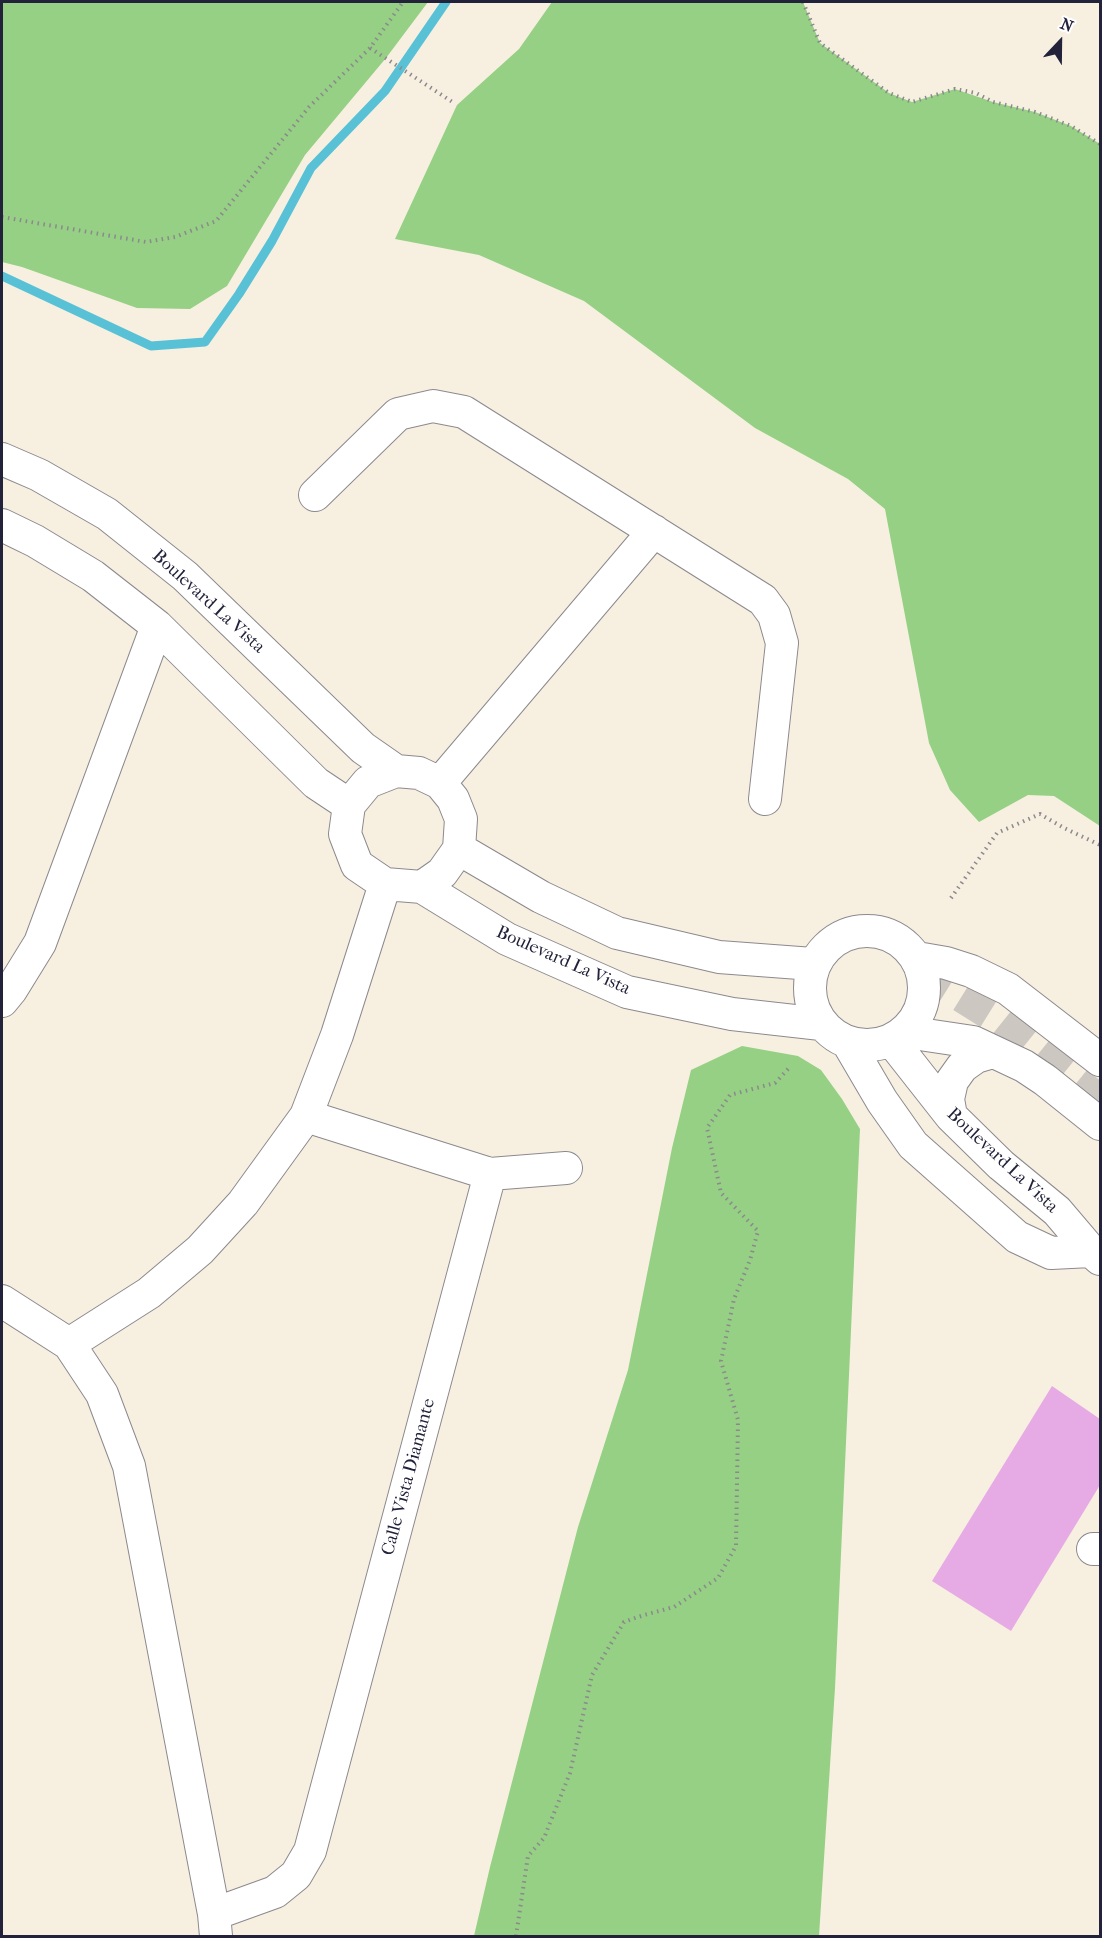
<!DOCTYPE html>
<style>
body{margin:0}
#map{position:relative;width:1102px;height:1938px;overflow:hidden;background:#f7f0e1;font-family:"IM FELL French Canon",serif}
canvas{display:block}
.frame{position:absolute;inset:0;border:3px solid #22223b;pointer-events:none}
.north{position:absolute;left:1030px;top:12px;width:60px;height:60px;-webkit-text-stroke:4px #fff;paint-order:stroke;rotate:22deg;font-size:16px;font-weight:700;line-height:24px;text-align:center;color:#22223b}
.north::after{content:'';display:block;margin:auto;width:21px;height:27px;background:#22223b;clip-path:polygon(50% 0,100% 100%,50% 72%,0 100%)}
</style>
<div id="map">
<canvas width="1102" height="1938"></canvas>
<div class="frame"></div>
<div class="north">N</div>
</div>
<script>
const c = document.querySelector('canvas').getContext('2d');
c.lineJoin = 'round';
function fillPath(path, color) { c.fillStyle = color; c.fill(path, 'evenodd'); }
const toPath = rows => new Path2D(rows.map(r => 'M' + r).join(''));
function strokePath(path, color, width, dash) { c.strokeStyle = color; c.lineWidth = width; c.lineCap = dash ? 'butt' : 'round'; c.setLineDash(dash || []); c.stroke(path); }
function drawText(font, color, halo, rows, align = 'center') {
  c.font = font + ' "IM FELL French Canon",serif'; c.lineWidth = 4.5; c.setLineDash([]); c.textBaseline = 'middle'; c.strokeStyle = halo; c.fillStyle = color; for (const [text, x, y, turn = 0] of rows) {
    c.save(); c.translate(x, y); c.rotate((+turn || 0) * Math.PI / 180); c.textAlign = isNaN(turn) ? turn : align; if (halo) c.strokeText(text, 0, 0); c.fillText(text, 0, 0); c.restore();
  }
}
const green = toPath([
 [2,2,428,2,386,58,305,155,227,286,190,309,137,308,22,267,2,262],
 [552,2,803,2,820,43,889,93,912,102,955,89,993,102,1035,112,1071,126,1100,144,1100,826,1054,796,1028,795,979,822,950,790,929,743,885,509,848,479,755,428,584,301,479,255,395,239,457,105,519,49],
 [742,1046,798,1056,821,1070,842,1099,860,1129,835,1688,819,1936,474,1936,490,1867,578,1527,628,1370,672,1148,691,1070]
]);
const stream = toPath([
 [2,276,151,346,205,342,239,294,272,241,311,168,385,91,446,2]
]);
const building = toPath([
 [1052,1386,1100,1419,1100,1485,1011,1631,932,1581]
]);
const minorTunnel = toPath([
 [921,971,998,1019,1100,1101]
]);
const path = toPath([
 [803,2,820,43,889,93,912,102,955,89,976,93,993,102,1035,112,1071,126,1100,144],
 [370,48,454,103],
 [2,217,146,242,175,237,216,221,309,107,370,48,403,2],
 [951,898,997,833,1040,814,1064,828,1100,845],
 [516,1936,528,1856,544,1838,570,1773,592,1675,624,1622,644,1615,674,1607,718,1578,736,1546,738,1420,721,1361,734,1299,750,1260,758,1231,721,1193,707,1128,730,1095,775,1083,789,1068]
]);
const minor = toPath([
 [2,459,39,475,107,514,185,576,363,748,396,771],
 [315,495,398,414,433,406,464,412,763,600,774,615,782,643,765,799],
 [2,525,35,541,93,576,157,626,316,783,349,805],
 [396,771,419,773,440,783,453,799,461,819,459,849,442,873,422,887,385,884,357,865,345,834,349,805,368,782,396,771],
 [440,783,654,531],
 [459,849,541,897,617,933,719,957,813,964],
 [422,887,507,939,627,992,732,1014,821,1024],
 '810 988a57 57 0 1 1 114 0a57 57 0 1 1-114 0Z',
 [917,958,946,963,971,971,1008,989,1100,1060],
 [2,1001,11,990,40,943,157,626],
 [906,1032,973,1042,1024,1066,1045,1080,1100,1124],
 [892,1041,951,1116,1001,1165,1057,1211,1091,1251,1100,1259],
 [848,1043,882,1101,913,1145,1017,1237,1051,1253,1091,1251],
 [306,1116,490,1174,566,1168],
 [951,1116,948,1099,952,1081,962,1067,976,1057,993,1052],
 [2,1301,69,1344,102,1394,129,1466,214,1914,216,1936],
 [69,1344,149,1293,200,1250,243,1203,306,1116,337,1035,385,884],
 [1093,1549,1100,1549],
 [214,1914,275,1892,296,1875,310,1851,490,1174]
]);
const streetNames = [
 ["Boulevard La Vista",208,602,42],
 ["Boulevard La Vista",563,961,24],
 ["Boulevard La Vista",1002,1161,43],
 ["Calle Vista Diamante",409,1477,-75]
];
fillPath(green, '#95d084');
strokePath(stream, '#59c1d6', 9);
fillPath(building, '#e6abe4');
strokePath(minorTunnel, '#ccc7c0', 32, [32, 16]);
strokePath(minor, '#8c898e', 34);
strokePath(path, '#8c898e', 4, [1.5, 4.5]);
strokePath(minor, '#fff', 32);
drawText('18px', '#22223b', '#fff', streetNames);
</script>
